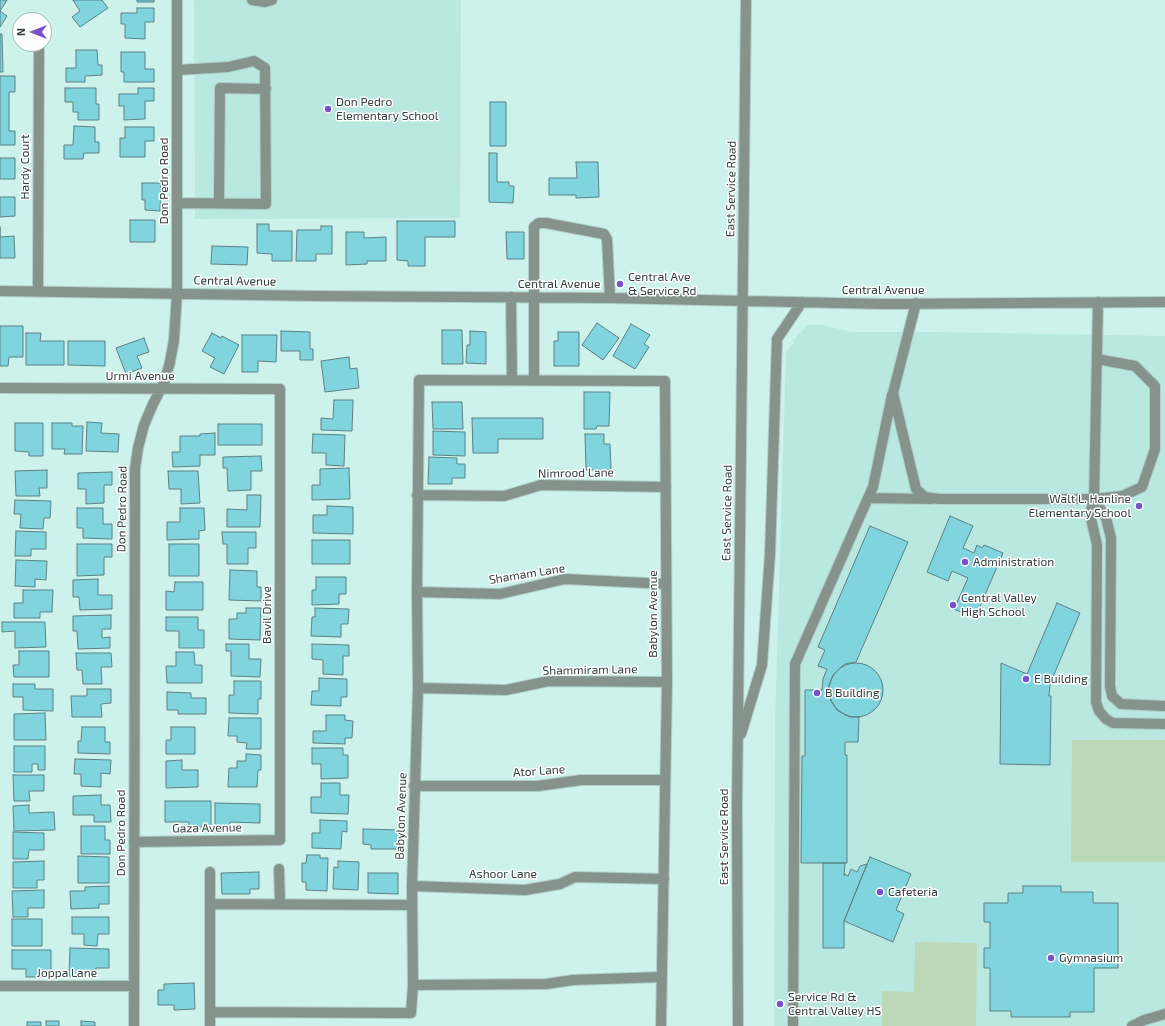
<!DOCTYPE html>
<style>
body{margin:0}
#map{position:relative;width:1165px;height:1026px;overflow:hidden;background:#cdf2eb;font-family:"Exo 2",sans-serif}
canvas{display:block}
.north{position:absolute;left:12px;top:12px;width:40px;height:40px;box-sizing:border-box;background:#fff;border:1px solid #acb2b1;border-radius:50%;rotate:270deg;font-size:11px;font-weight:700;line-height:16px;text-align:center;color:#303e3c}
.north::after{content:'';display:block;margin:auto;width:14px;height:18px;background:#7652cb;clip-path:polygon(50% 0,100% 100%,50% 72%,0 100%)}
</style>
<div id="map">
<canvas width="1165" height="1026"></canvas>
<div class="north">N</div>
</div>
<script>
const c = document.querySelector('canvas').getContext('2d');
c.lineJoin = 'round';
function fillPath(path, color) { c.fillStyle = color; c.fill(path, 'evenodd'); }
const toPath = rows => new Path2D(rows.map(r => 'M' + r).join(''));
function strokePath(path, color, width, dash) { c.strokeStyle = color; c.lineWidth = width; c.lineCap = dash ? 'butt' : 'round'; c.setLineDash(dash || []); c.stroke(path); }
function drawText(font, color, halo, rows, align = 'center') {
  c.font = font + ' "Exo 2",sans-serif'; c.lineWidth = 3; c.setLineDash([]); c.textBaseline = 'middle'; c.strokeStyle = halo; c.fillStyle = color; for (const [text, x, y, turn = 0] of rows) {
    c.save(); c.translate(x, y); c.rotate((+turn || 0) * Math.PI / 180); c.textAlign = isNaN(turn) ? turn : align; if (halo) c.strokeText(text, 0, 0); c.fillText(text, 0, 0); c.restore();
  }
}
const built = toPath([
 [194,0,461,0,460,218,195,219],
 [808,325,823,325,852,332,935,332,1165,336,1165,1026,774,1026,775,725,786,352,794,343,792,341]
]);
const green = toPath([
 [1072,740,1165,740,1165,862,1071,862],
 [915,942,977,943,976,1026,882,1026,882,991,914,992]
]);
const building = toPath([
 [0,0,7,0,0,11,7,16,0,27,0,0],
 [73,0,102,0,108,8,80,27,72,17,80,11,73,0],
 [137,0,154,0,154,2,137,2,137,0],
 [137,8,154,8,154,22,145,22,145,39,125,38,125,24,121,24,121,13,137,13,137,8],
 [0,34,2,34,3,72,0,72,0,34],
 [76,50,97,50,98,65,102,65,102,75,85,76,85,82,66,82,66,68,76,68,76,50],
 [121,52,145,52,145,69,154,69,154,82,124,82,124,72,121,72,121,52],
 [0,76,15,76,15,92,9,92,9,131,15,131,15,145,0,145,0,76],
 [65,88,96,88,96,104,99,104,99,120,78,120,78,112,73,112,73,102,65,102,65,88],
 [138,88,154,88,154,101,145,101,145,119,124,120,124,106,119,106,119,94,138,94,138,88],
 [490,102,506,102,506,146,490,146,490,102],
 [74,126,95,127,95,142,99,142,99,153,84,153,83,159,64,159,64,145,73,145,74,126],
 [125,127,154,127,154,141,145,141,145,157,120,157,120,138,125,138,125,127],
 [489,153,497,153,497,182,509,182,509,186,514,186,513,203,489,202,489,153],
 [0,158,15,158,15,179,0,179,0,158],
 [576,162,598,162,599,197,576,198,576,195,549,195,549,178,577,178,576,162],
 [142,183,161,183,160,211,145,210,145,200,142,200,142,183],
 [0,197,15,197,15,216,0,217,0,197],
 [130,220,155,220,155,242,130,242,130,220],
 [397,221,455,221,455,237,425,237,425,266,408,266,408,261,397,260,397,221],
 [257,224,269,224,269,231,292,231,292,261,272,261,272,254,257,253,257,224],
 [321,226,332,226,332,254,316,254,316,261,296,261,297,230,321,230,321,226],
 [0,227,0,237,14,236,15,258,0,258,0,227],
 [346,232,364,232,364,238,386,237,386,261,367,261,367,264,346,265,346,232],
 [506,232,524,232,524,259,507,259,506,232],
 [212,246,248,247,247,265,211,264,212,246],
 [597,323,619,338,603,360,582,345,597,323],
 [631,324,650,335,644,344,649,347,635,369,613,356,631,324],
 [0,326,23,326,23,357,9,357,8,366,0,366,0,326],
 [442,330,462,330,463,364,442,364,442,330],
 [281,331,310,332,310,349,313,349,313,360,300,360,300,351,281,351,281,331],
 [470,331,486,332,486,364,466,363,467,345,470,345,470,331],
 [558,332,579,332,579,366,554,366,554,341,558,341,558,332],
 [26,333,41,333,40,341,64,341,64,365,26,365,26,333],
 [212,333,221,338,222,336,239,345,224,374,210,367,215,358,202,351,212,333],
 [242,335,277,335,276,362,258,361,258,372,242,372,242,335],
 [144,338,149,352,137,356,142,368,126,374,116,348,144,338],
 [68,341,105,341,105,366,68,365,68,341],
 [349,357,350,369,357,368,359,388,325,392,321,361,349,357],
 [584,392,610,392,609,426,597,426,596,429,584,429,584,392],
 [334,400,353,400,352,431,321,430,321,418,333,419,334,400],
 [432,402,462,402,463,429,433,429,432,402],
 [472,418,543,418,543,439,498,439,498,453,473,453,472,418],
 [87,422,102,423,101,433,119,434,118,452,86,451,87,422],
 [15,423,43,423,43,456,29,456,29,452,15,451,15,423],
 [52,423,72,423,72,426,83,426,82,454,64,454,65,449,52,449,52,423],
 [218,424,262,424,262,445,218,445,218,424],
 [433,431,465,432,465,456,433,455,433,431],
 [215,433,215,455,200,455,200,466,173,467,172,452,180,452,180,436,200,436,200,434,215,433],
 [313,434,345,435,344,466,326,465,326,453,312,453,313,434],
 [585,434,604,434,604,444,610,444,611,470,586,470,585,434],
 [261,456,262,471,251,471,251,490,228,491,227,468,223,468,223,457,261,456],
 [429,457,457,458,457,464,465,464,465,478,452,478,452,484,428,484,429,457],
 [349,468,350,499,312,500,312,485,320,485,320,469,349,468],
 [47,470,47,488,39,488,40,496,16,496,15,471,47,470],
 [168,471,198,471,200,503,181,504,181,489,169,489,168,471],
 [112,472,112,485,104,485,104,503,86,504,86,489,78,489,78,473,112,472],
 [247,495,261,495,260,527,227,527,227,509,247,510,247,495],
 [15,500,51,501,50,518,44,518,43,529,20,528,21,514,14,514,15,500],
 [327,506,353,507,353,534,313,533,313,515,327,515,327,506],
 [77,508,103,508,103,524,112,524,112,539,83,538,83,528,77,528,77,508],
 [180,508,204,508,205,530,199,531,199,539,167,540,167,522,180,522,180,508],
 [950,516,973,526,963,548,974,553,977,545,982,548,984,545,1003,553,975,618,954,609,968,578,952,571,948,581,927,572,950,516],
 [870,526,908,542,856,662,845,664,841,667,833,675,829,685,828,690,831,701,837,710,842,713,850,717,859,717,858,742,845,742,845,755,847,755,847,863,801,863,802,756,805,756,805,690,822,690,823,679,827,669,818,666,825,650,818,647,870,526],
 [16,531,46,532,46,549,31,549,31,556,15,556,16,531],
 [222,532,256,532,256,548,248,548,248,564,227,564,227,544,223,544,222,532],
 [312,540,350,540,350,564,312,564,312,540],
 [77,544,112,544,112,557,104,557,104,575,77,576,77,544],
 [169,544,199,544,199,576,169,576,169,544],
 [16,560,47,561,46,580,35,579,35,587,15,586,16,560],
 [230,570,257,571,257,587,261,587,261,601,229,600,230,570],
 [316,577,346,577,346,594,339,594,339,604,312,605,312,590,316,590,316,577],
 [98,579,98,595,112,595,112,609,80,610,79,597,73,597,73,580,98,579],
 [175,582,203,582,203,610,166,610,166,591,174,592,175,582],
 [23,590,53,590,52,612,40,612,40,618,14,618,14,603,23,603,23,590],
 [1057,603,1080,613,1050,684,1049,696,1051,696,1050,765,1000,764,1001,663,1027,674,1057,603],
 [246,608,261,608,260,640,229,639,229,619,237,619,237,613,246,613,246,608],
 [315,608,349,609,348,624,341,624,341,637,311,636,312,617,315,617,315,608],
 [111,615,111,629,102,629,102,638,110,637,110,648,78,649,77,631,73,631,73,616,111,615],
 [166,617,198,617,198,630,204,630,204,648,179,648,179,631,166,631,166,617],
 [2,622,45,622,46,647,15,648,15,631,2,632,2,622],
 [226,644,249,644,249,659,261,659,260,677,231,676,231,651,226,651,226,644],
 [312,644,349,645,349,656,343,656,343,675,323,674,323,660,312,659,312,644],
 [19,651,49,651,49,677,14,677,13,665,19,665,19,651],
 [176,652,194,652,195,665,202,665,202,683,167,683,166,666,176,666,176,652],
 [76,653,111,653,112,667,101,667,102,684,83,684,82,670,77,670,76,653],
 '829 690a27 27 0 1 1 54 0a27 27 0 1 1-54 0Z',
 [319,678,347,679,347,697,341,697,341,706,311,705,312,691,319,691,319,678],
 [234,681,261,681,261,699,258,699,258,714,229,713,229,695,234,695,234,681],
 [13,684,35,684,35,689,53,689,53,711,23,710,23,697,13,697,13,684],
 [87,689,111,689,111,703,101,704,102,717,72,717,71,696,87,696,87,689],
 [167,692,191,693,191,698,206,698,206,714,178,714,178,710,167,710,167,692],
 [45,713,46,740,14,740,14,714,45,713],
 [326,715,345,715,345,720,353,721,352,738,345,738,345,744,313,743,313,731,326,731,326,715],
 [229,718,261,718,261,749,246,749,247,743,237,742,237,736,228,736,229,718],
 [82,727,105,727,105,742,110,742,110,754,78,753,78,741,81,741,82,727],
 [171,727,195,727,195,754,166,754,166,740,171,740,171,727],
 [14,746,45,746,45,770,38,770,38,764,32,764,32,772,14,772,14,746],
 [312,748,343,748,343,755,348,755,348,778,321,779,321,764,312,764,312,748],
 [246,754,261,755,261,770,258,770,257,787,228,787,229,768,237,768,237,761,246,761,246,754],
 [75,759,111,760,110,774,101,773,101,787,81,786,81,774,74,774,75,759],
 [182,760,182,770,198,770,198,787,166,788,166,761,182,760],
 [13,775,44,775,44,791,29,791,30,801,14,801,13,775],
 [321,783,340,783,340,795,349,795,348,814,311,813,311,797,321,797,321,783],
 [101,795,101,805,110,805,111,822,94,822,94,815,73,815,73,796,101,795],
 [165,801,211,801,211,827,189,827,189,822,165,822,165,801],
 [215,803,260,804,260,823,230,822,230,827,215,827,215,803],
 [29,805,29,813,54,812,55,830,14,831,13,806,29,805],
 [320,820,347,821,347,832,342,831,341,849,312,848,312,833,320,833,320,820],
 [81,826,105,826,105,840,110,840,110,854,81,854,81,826],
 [363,829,400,830,399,849,371,849,371,845,363,844,363,829],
 [13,832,44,833,44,850,29,850,28,859,13,859,13,832],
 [307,855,320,855,320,858,328,858,327,891,306,890,306,882,302,882,302,863,306,863,307,855],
 [78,856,109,857,109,883,78,883,78,856],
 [870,857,911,874,896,910,904,914,893,942,844,921,870,857],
 [44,861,44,880,37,880,37,888,13,888,13,862,44,861],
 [338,861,359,862,358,890,333,889,334,867,338,868,338,861],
 [823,863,845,863,844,876,845,874,848,876,851,869,857,872,860,866,867,864,844,921,844,948,823,948,823,863],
 [259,872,259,889,250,889,250,894,222,894,221,873,259,872],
 [368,873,398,873,398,894,368,893,368,873],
 [109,886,109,904,99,904,99,908,71,909,70,891,85,891,85,887,109,886],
 [1023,886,1061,886,1061,892,1093,892,1093,903,1118,903,1118,968,1094,968,1094,1012,1070,1012,1070,1017,1011,1017,1011,1011,990,1011,990,968,984,968,984,948,990,948,990,922,984,922,984,903,1008,903,1008,893,1023,893,1023,886],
 [44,890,44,908,28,908,28,917,13,917,12,891,44,890],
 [72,917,109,917,109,934,98,934,97,946,84,945,84,934,72,934,72,917],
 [12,919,42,919,42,946,12,946,12,919],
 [70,948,109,949,109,968,96,968,95,977,69,976,70,948],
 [12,950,51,950,51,977,26,977,26,969,12,969,12,950],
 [194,983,195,1009,174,1010,174,1005,158,1005,158,990,164,990,164,984,194,983],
 [46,1021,59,1021,59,1026,46,1026,46,1021],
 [81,1021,95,1022,95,1026,81,1026,81,1021],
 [27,1022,41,1022,41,1026,27,1026,27,1022]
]);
const minor = toPath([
 [252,0,265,2,272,0],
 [177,203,266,204,265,68,254,61,228,67,177,70],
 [219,203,220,88,266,89],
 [38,290,39,44],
 [0,291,316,296,610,298,883,304,1165,302],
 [511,297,512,380],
 [1098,302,1094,499,1106,518,1111,538,1110,686,1112,696,1121,704,1165,706],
 [916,303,893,393,916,489,925,497,939,499,1094,499,1122,496,1142,487,1155,449,1155,386,1135,366,1097,359],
 [534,380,534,227,539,223,546,223,604,234,607,239,610,298],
 [0,388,280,389,280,840,134,842],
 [417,495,504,496,541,485,666,487],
 [868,498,873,487,892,395],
 [1094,499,1090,514,1097,545,1096,702,1099,711,1106,719,1113,723,1165,724],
 [417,592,500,594,565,579,666,584],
 [418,688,506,690,549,681,667,682],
 [741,734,762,665,770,554,777,339,802,302],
 [414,786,538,786,581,780,665,780],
 [279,869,280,904],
 [412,886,525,890,560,884,575,877,664,879],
 [210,904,412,905],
 [413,985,546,984,573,980,661,977],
 [0,986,134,986],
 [210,1012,411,1013,413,985,412,886,418,688,417,592,419,380,665,381,667,682,661,1026],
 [134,1026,135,469,138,448,144,425,153,404,164,383,170,362,174,340,177,293,177,0],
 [210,1026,210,872],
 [738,1026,737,805,746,0],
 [793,1026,795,664,868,498,932,499],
 [1132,1026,1144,1020,1165,1014]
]);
const markers = [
 [328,109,4,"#7652cb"],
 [620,284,4,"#7652cb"],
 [1139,506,4,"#7652cb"],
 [965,562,4,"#7652cb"],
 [953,605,4,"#7652cb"],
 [1026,679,4,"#7652cb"],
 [817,693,4,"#7652cb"],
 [880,892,4,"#7652cb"],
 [1051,958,4,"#7652cb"],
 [780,1004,4,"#7652cb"]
];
const poiNames = [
 ["Don Pedro",336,102],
 ["Elementary School",336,116],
 ["Central Ave",628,277],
 ["& Service Rd",628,291],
 ["Walt L. Hanline",1131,499,"right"],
 ["Elementary School",1131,513,"right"],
 ["Administration",973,562],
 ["Central Valley",961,598],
 ["High School",961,612],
 ["E Building",1034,679],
 ["B Building",825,693],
 ["Cafeteria",888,892],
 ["Gymnasium",1059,958],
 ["Service Rd &",788,997],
 ["Central Valley HS",788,1011]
];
const streetNames = [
 ["Hardy Court",25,167,-90],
 ["Don Pedro Road",164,181,-90],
 ["East Service Road",731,189,-89],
 ["Central Avenue",235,281,1],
 ["Central Avenue",559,284],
 ["Central Avenue",883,290],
 ["Urmi Avenue",140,376],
 ["Nimrood Lane",576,473,-1],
 ["Don Pedro Road",122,509,-89],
 ["East Service Road",727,513,-89],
 ["Shamam Lane",527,574,-9],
 ["Babylon Avenue",653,614,-90],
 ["Bavil Drive",267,615,-90],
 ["Shammiram Lane",590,670,-1],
 ["Ator Lane",539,771,-4],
 ["Babylon Avenue",401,816,-88],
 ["Gaza Avenue",207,828,-1],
 ["Don Pedro Road",121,833,-90],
 ["East Service Road",724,837,-90],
 ["Ashoor Lane",503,874],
 ["Joppa Lane",67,973]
];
fillPath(built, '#b9e8e0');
fillPath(green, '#bcd8b6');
fillPath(building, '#7fd4de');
strokePath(building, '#5d8084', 1);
strokePath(minor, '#aecec8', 12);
strokePath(minor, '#86938c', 10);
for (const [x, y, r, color] of markers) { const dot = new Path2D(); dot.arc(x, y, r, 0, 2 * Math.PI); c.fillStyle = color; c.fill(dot); strokePath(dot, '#fff', 1.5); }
drawText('12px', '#303e3c', '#fff', poiNames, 'left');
drawText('12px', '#303e3c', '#fff', streetNames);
</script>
